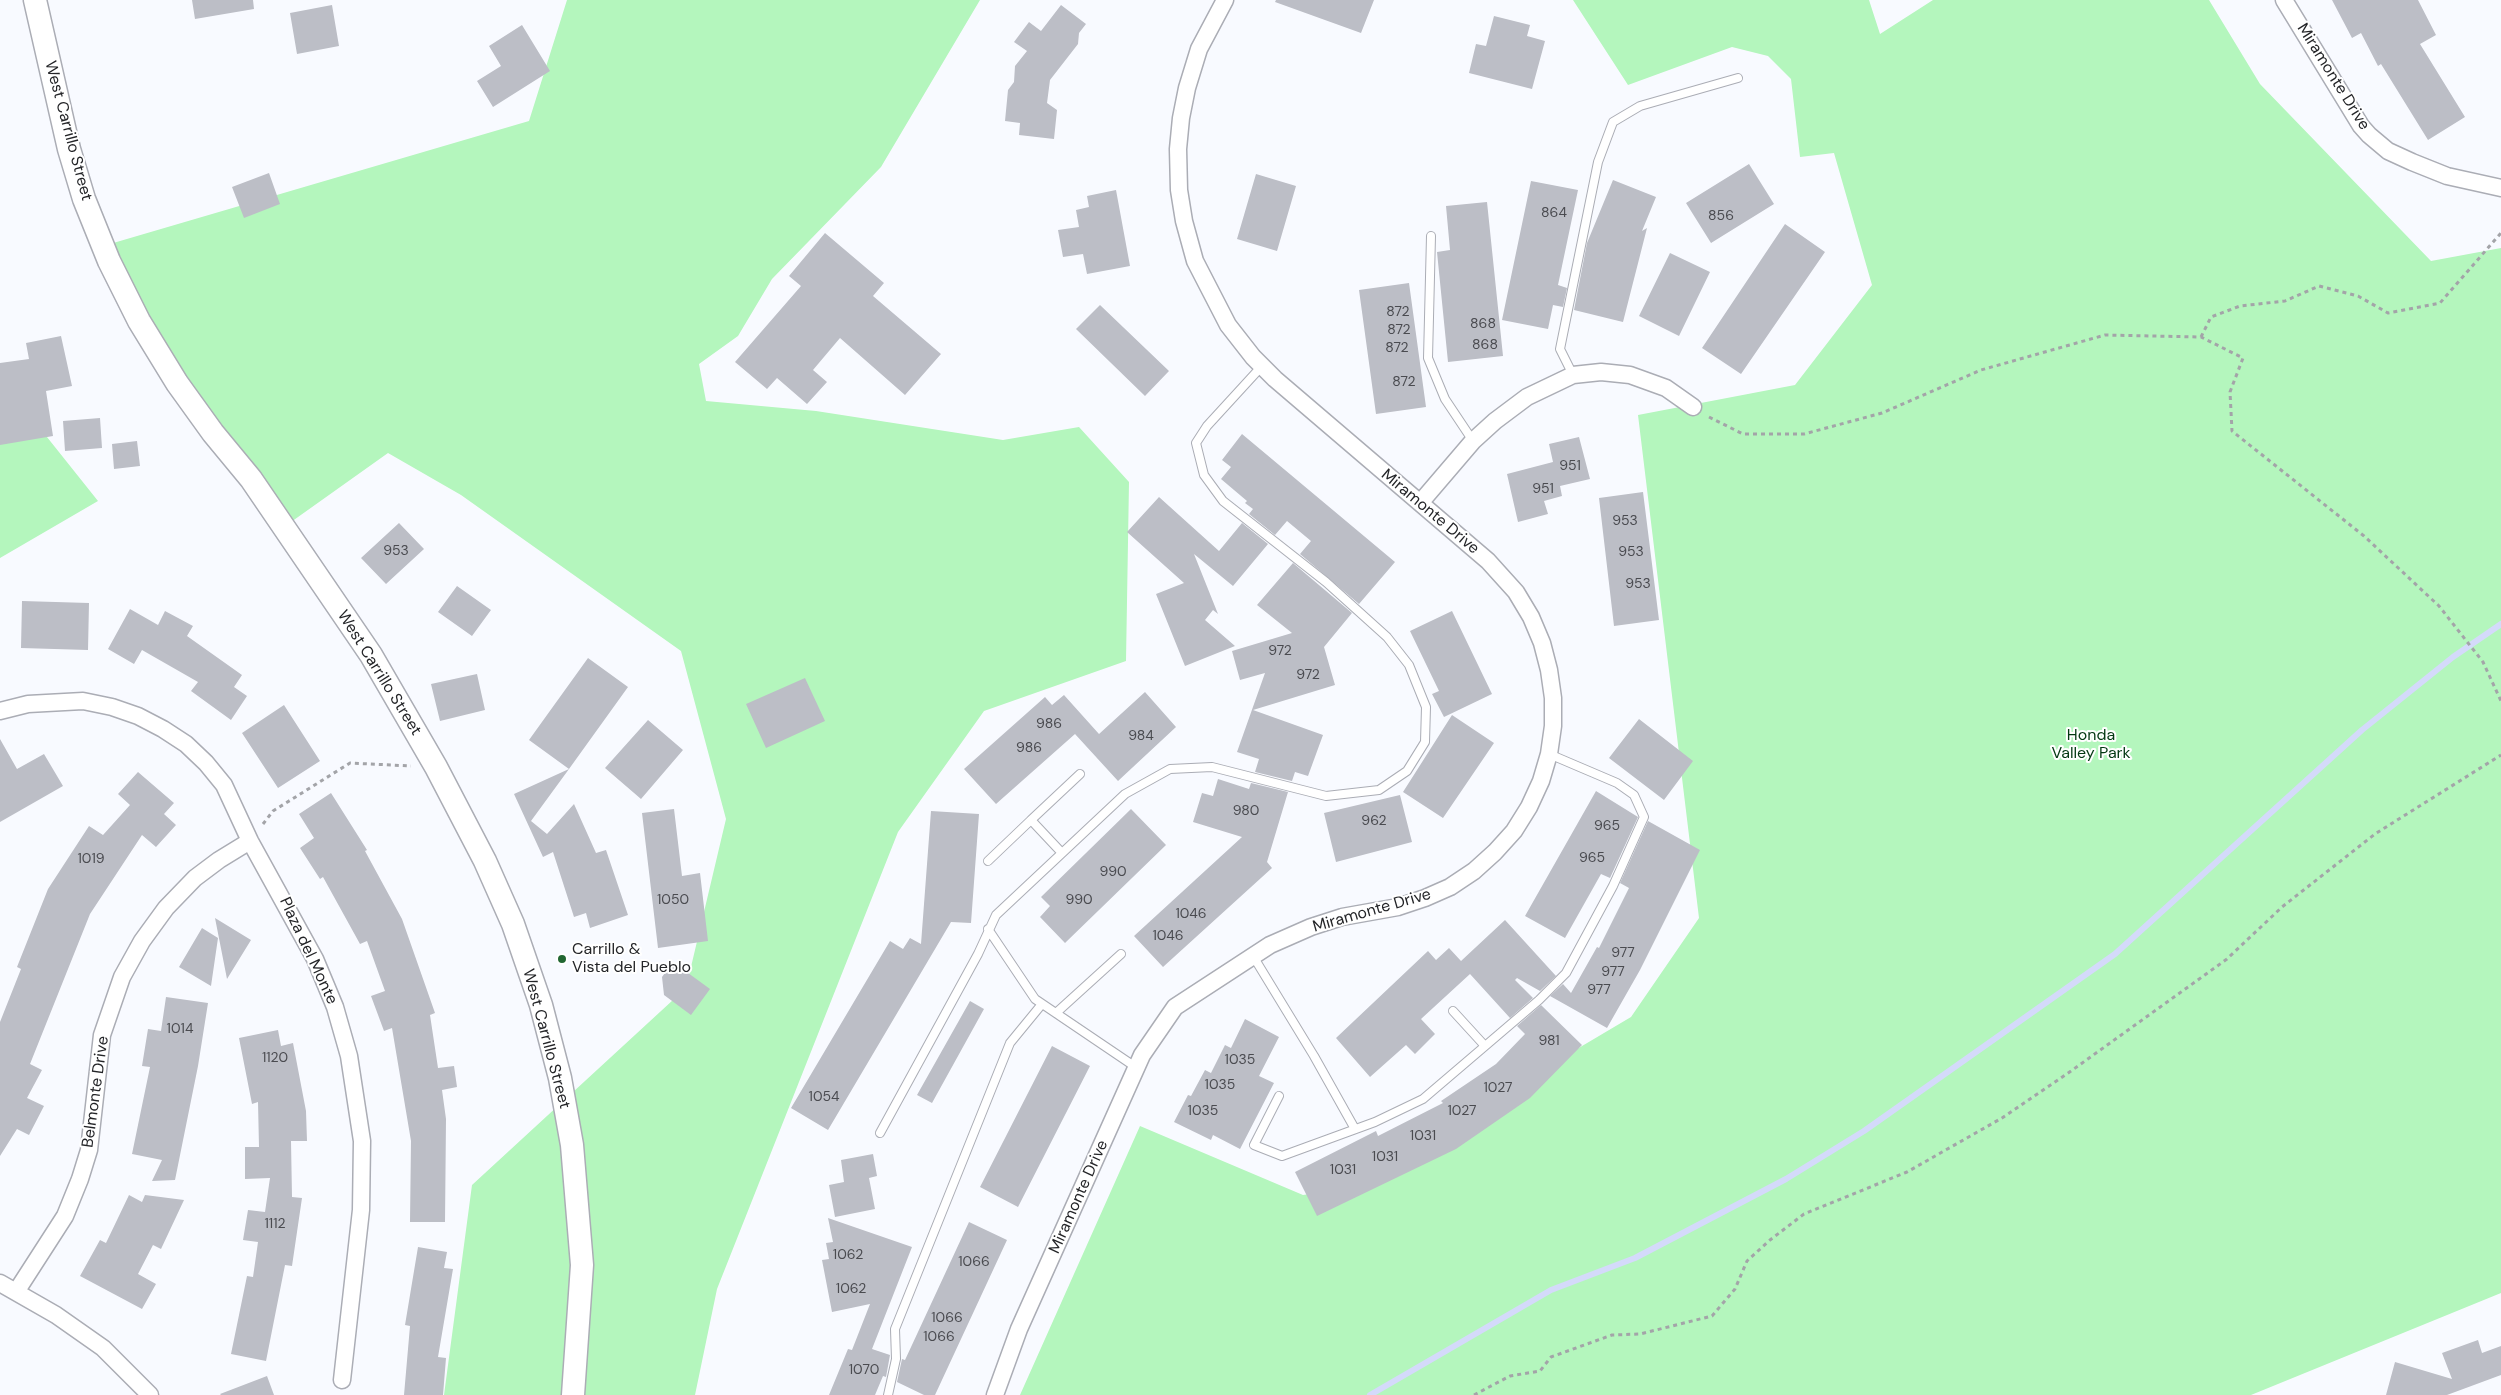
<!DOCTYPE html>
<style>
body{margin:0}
canvas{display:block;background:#f8faff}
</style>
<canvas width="2501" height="1395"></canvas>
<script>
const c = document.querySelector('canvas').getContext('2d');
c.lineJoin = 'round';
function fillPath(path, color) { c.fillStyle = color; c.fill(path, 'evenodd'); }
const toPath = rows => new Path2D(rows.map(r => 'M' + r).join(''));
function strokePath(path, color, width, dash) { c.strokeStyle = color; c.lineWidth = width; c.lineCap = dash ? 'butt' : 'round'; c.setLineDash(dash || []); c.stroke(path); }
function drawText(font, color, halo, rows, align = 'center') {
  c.font = font + ' "DM Sans",sans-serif'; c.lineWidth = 4; c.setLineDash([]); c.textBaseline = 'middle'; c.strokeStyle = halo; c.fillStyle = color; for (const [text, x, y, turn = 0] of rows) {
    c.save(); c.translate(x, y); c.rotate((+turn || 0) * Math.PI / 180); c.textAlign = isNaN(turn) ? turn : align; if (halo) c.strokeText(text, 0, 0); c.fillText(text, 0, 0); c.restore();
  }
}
const green = toPath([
 [567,0,980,0,881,167,772,279,738,336,699,364,706,401,816,411,1003,440,1079,427,1129,482,1126,661,984,711,898,832,717,1289,695,1395,444,1395,472,1185,686,988,726,819,681,651,461,495,388,453,284,527,221,442,103,246,529,121],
 [1573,0,1869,0,1880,34,1933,0,2209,0,2260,84,2431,261,2501,248,2501,1293,2251,1395,1020,1395,1140,1126,1303,1195,1339,1190,1631,1017,1699,918,1638,415,1795,385,1872,285,1834,153,1800,157,1791,79,1768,56,1732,47,1628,85],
 [35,422,98,501,0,558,0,434]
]);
const stream = toPath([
 [1370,1395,1551,1290,1635,1258,1786,1179,1864,1131,2115,954,2362,730,2453,657,2501,624]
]);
const building = toPath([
 [192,0,253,0,254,9,195,19],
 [1276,0,1374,0,1361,33,1275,2],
 [2332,0,2418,0,2436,35,2420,44,2465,117,2428,140,2381,64,2378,66,2361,33,2352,38],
 [332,5,339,46,297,54,290,13],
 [1061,5,1086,24,1079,33,1078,44,1050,80,1047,103,1057,110,1054,139,1019,135,1020,123,1005,121,1008,90,1014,82,1015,66,1027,51,1014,42,1029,22,1041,31],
 [1494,16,1530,25,1527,36,1545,41,1532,89,1469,73,1476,44,1486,46],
 [522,25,550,71,493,107,477,81,501,66,489,46],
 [1749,164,1774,204,1711,243,1686,203],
 [269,173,280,204,244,218,232,187],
 [1256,174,1296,186,1277,251,1237,239],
 [1613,180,1656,197,1642,231,1647,228,1623,322,1574,310,1587,243],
 [1531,181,1578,190,1558,285,1567,288,1563,307,1553,305,1548,329,1502,320],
 [1116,190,1130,266,1087,274,1083,254,1063,257,1058,230,1079,227,1076,210,1089,207,1087,196],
 [1487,202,1503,356,1448,362,1437,252,1450,250,1446,206],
 [1785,224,1825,252,1741,374,1702,348],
 [825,233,884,283,873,296,941,354,905,395,840,338,813,370,827,382,807,404,777,378,767,389,735,362,801,286,789,276],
 [1670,253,1710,272,1679,336,1639,316],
 [1409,283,1426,407,1376,414,1359,290],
 [1100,305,1169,371,1145,396,1076,329],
 [61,336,72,386,46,391,53,436,0,445,0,363,29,359,26,343],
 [100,418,102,448,65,451,63,421],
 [1242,434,1395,562,1359,604,1300,554,1311,541,1287,521,1275,535,1249,514,1253,509,1245,503,1247,501,1221,479,1231,467,1222,460],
 [1579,437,1590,479,1560,486,1562,496,1544,501,1548,514,1518,522,1507,474,1553,462,1549,444],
 [137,441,140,466,114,469,112,444],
 [1643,492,1659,620,1614,626,1599,498],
 [1159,497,1219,551,1242,523,1268,544,1233,586,1194,554,1218,614,1213,610,1205,620,1235,646,1185,666,1156,594,1184,583,1127,532],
 [399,523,424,549,386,584,361,558],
 [1293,563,1352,613,1324,647,1335,685,1253,710,1323,735,1308,776,1295,772,1292,781,1255,772,1259,759,1237,752,1265,673,1240,680,1232,651,1292,633,1257,605],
 [457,586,491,610,472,636,438,612],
 [22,601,89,603,88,650,21,648],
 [130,609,158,625,165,611,193,626,187,636,242,675,234,687,247,696,231,720,191,691,198,682,142,650,134,664,108,649],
 [1452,611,1492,694,1444,717,1432,694,1439,691,1410,631],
 [588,658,628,687,569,769,529,740],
 [477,674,485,710,440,721,431,684],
 [805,678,825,721,766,748,746,704],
 [1145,692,1176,727,1118,781,1075,734,996,804,964,769,1045,697,1052,705,1064,695,1099,734],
 [284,705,320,761,278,788,242,733],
 [1452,715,1494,743,1443,818,1403,792],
 [1639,719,1693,761,1664,800,1609,758],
 [648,720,683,750,641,799,605,768],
 [0,739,17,769,44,754,63,786,0,822],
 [569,769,531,821,547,834,574,804,596,853,606,850,628,915,590,928,586,913,574,917,553,852,543,857,514,794],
 [138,772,174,803,164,814,176,825,156,847,142,835,90,914,30,1064,42,1070,27,1098,44,1106,29,1135,17,1129,0,1156,0,1022,21,969,17,967,48,889,89,826,103,835,130,805,118,794],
 [1218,779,1249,789,1251,783,1288,792,1267,862,1272,868,1163,967,1134,936,1242,837,1193,822,1202,793,1213,796],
 [1596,791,1638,817,1610,878,1601,874,1565,938,1525,916],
 [331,793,367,850,365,851,402,919,435,1013,430,1015,438,1068,454,1066,457,1087,442,1090,446,1119,445,1222,410,1222,411,1141,392,1028,384,1031,371,996,385,991,367,941,360,944,323,877,320,879,300,848,314,838,299,814],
 [1400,795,1412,842,1336,862,1324,813],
 [674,809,682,876,700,873,708,941,658,948,642,813],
 [1131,809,1166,845,1065,943,1040,917,1050,906,1041,897],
 [931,811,979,814,971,923,951,922,828,1130,791,1108,890,941,903,949,910,938,921,944],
 [1648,821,1700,850,1640,970,1607,1028,1550,996,1563,984,1571,993,1597,947,1599,948,1629,888,1620,883],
 [215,918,251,940,227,979],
 [1505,920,1556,976,1540,991,1517,978,1515,980,1533,998,1510,1018,1470,974,1421,1019,1435,1034,1415,1054,1406,1045,1370,1077,1336,1038,1428,951,1436,960,1449,948,1461,961],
 [202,928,218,938,211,986,179,967],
 [673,962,710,989,691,1015,664,995,662,977],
 [166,997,208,1003,198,1066,175,1180,152,1181,162,1160,132,1154,150,1067,142,1066,148,1029,161,1031],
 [970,1001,984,1009,932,1103,917,1095],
 [1541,1005,1582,1045,1530,1098,1456,1149,1317,1216,1295,1172,1376,1131,1378,1136,1443,1103,1441,1101,1496,1064,1525,1034,1517,1026],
 [1245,1019,1279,1037,1259,1076,1274,1083,1240,1149,1213,1135,1211,1140,1174,1122,1188,1095,1191,1096,1205,1070,1211,1073,1225,1045,1231,1048],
 [278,1030,281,1046,293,1043,306,1111,307,1141,291,1141,292,1197,302,1198,292,1266,285,1265,266,1361,231,1354,247,1276,253,1277,258,1242,243,1240,248,1210,265,1212,270,1178,245,1179,245,1147,259,1147,258,1102,252,1104,239,1038],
 [1052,1046,1090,1066,1018,1207,980,1187],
 [873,1154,877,1176,869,1178,875,1209,835,1217,829,1185,844,1182,841,1160],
 [129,1195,142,1202,145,1195,184,1200,161,1249,153,1245,138,1274,156,1284,142,1309,80,1276,100,1240,106,1243],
 [828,1218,912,1247,872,1349,890,1355,886,1377,883,1376,875,1395,829,1395,848,1349,852,1350,870,1304,832,1312,822,1260,829,1259,826,1243,833,1242],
 [969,1222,1007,1240,935,1395,924,1395,897,1382,902,1359,905,1360],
 [418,1247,447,1252,444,1268,453,1269,438,1357,446,1358,443,1395,404,1395,410,1326,405,1325],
 [2478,1340,2482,1353,2501,1346,2501,1375,2447,1395,2386,1395,2395,1362,2452,1379,2442,1353],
 [267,1376,274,1395,221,1395,220,1394]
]);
const path = toPath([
 [2201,337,2211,317,2240,306,2285,301,2319,286,2358,296,2388,313,2440,303,2501,233],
 [1709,417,1743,434,1804,434,1882,413,1981,370,2105,335,2201,337,2243,358,2230,392,2232,431,2364,536,2439,606,2483,662,2501,701],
 [263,824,273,811,350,763,411,766],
 [1474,1395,1510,1376,1540,1371,1551,1357,1612,1335,1640,1334,1712,1316,1735,1289,1747,1261,1770,1240,1804,1214,1907,1172,2002,1118,2071,1071,2227,959,2282,907,2375,834,2501,755]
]);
const service = toPath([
 [1431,236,1428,358,1445,399,1473,441],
 [1573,375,1560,349,1598,162,1613,122,1640,106,1738,78],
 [1062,853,1031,820,1080,774],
 [988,861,1031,820],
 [988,929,1035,999,1137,1068],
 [1253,956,1314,1056,1355,1129],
 [1453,1011,1485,1046],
 [1056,1013,1121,954],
 [1279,1096,1254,1145,1282,1156,1375,1122,1423,1099,1539,1000,1566,973,1613,886,1644,817,1634,795,1617,783,1549,754],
 [880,1133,978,954,996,915,1125,794,1170,769,1212,767,1326,796,1379,790,1407,771,1425,742,1426,707,1409,665,1387,637,1326,582,1223,501,1204,475,1196,443,1207,426,1262,366],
 [888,1395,896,1359,895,1329,1010,1043,1042,1004]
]);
const minor = toPath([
 [2284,0,2361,126,2369,135,2388,151,2412,162,2447,176,2501,188],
 [1420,503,1473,441,1495,421,1527,397,1573,375,1601,372,1630,375,1666,388,1693,407],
 [0,711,28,704,83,701,112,707,138,716,163,729,186,744,206,763,224,785,250,841,315,959,335,1007,349,1056,362,1141,361,1210,342,1380],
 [0,1283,56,1315,103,1348,150,1395],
 [16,1292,65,1216,80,1179,89,1150,102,1035,122,977,142,941,166,908,195,878,219,860,250,841],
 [995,1395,1019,1329,1142,1055,1175,1007,1270,945,1311,927,1342,917,1398,907,1425,898,1450,887,1474,871,1495,852,1514,831,1529,807,1541,781,1549,754,1553,726,1553,698,1549,670,1542,643,1531,617,1516,592,1488,561,1275,379,1253,357,1228,325,1195,261,1184,221,1179,190,1178,149,1181,118,1187,88,1199,49,1225,0]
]);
const secondary = toPath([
 [35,0,69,149,84,199,109,261,139,321,177,383,213,433,251,479,371,655,436,767,485,861,513,924,541,1005,560,1078,572,1145,582,1265,573,1395]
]);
const markers = [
 [562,959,5,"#216631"]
];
const numberNames = [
 ["864",1554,213],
 ["856",1721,216],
 ["872",1398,312],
 ["868",1483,324],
 ["872",1399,330],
 ["868",1485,345],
 ["872",1397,348],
 ["872",1404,382],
 ["951",1570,466],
 ["951",1543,489],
 ["953",1625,521],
 ["953",396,551],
 ["953",1631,552],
 ["953",1638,584],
 ["972",1280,651],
 ["972",1308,675],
 ["986",1049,724],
 ["984",1141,736],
 ["986",1029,748],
 ["980",1246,811],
 ["962",1374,821],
 ["965",1607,826],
 ["965",1592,858],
 ["1019",91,859],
 ["990",1113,872],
 ["1050",673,900],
 ["990",1079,900],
 ["1046",1191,914],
 ["1046",1168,936],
 ["977",1623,953],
 ["977",1613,972],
 ["977",1599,990],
 ["1014",180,1029],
 ["981",1549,1041],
 ["1120",275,1058],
 ["1035",1240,1060],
 ["1035",1220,1085],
 ["1027",1498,1088],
 ["1054",824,1097],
 ["1035",1203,1111],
 ["1027",1462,1111],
 ["1031",1423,1136],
 ["1031",1385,1157],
 ["1031",1343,1170],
 ["1112",275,1224],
 ["1062",848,1255],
 ["1066",974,1262],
 ["1062",851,1289],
 ["1066",947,1318],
 ["1066",939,1337],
 ["1070",864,1370]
];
const streetNames = [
 ["Miramonte Drive",2333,77,58],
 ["West Carrillo Street",68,131,75],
 ["Miramonte Drive",1430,512,40],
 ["West Carrillo Street",379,673,58],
 ["Miramonte Drive",1372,911,-16],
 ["Plaza del Monte",308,951,65],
 ["West Carrillo Street",546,1039,75],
 ["Belmonte Drive",96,1092,-82],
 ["Miramonte Drive",1079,1197,-66]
];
const parkNames = [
 ["Honda",2091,736],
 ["Valley Park",2091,754]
];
const poiNames = [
 ["Carrillo &",572,950],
 ["Vista del Pueblo",572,968]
];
fillPath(green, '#b4f6bd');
strokePath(stream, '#d4dafa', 6);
fillPath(building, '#bcbec6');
strokePath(service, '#abadb5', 10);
strokePath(minor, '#abadb5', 19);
strokePath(secondary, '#abadb5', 25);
strokePath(path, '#a3a4a8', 3, [4, 4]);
strokePath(service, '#fff', 8);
strokePath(minor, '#fff', 16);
strokePath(secondary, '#fff', 22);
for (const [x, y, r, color] of markers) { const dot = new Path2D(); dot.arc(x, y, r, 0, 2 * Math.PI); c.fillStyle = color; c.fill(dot); strokePath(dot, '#fff', 2); }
drawText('14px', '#4a4b50', null, numberNames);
drawText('16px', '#242528', '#fff', streetNames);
drawText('16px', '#033812', '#fff', parkNames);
drawText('16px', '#242528', '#fff', poiNames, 'left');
</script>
